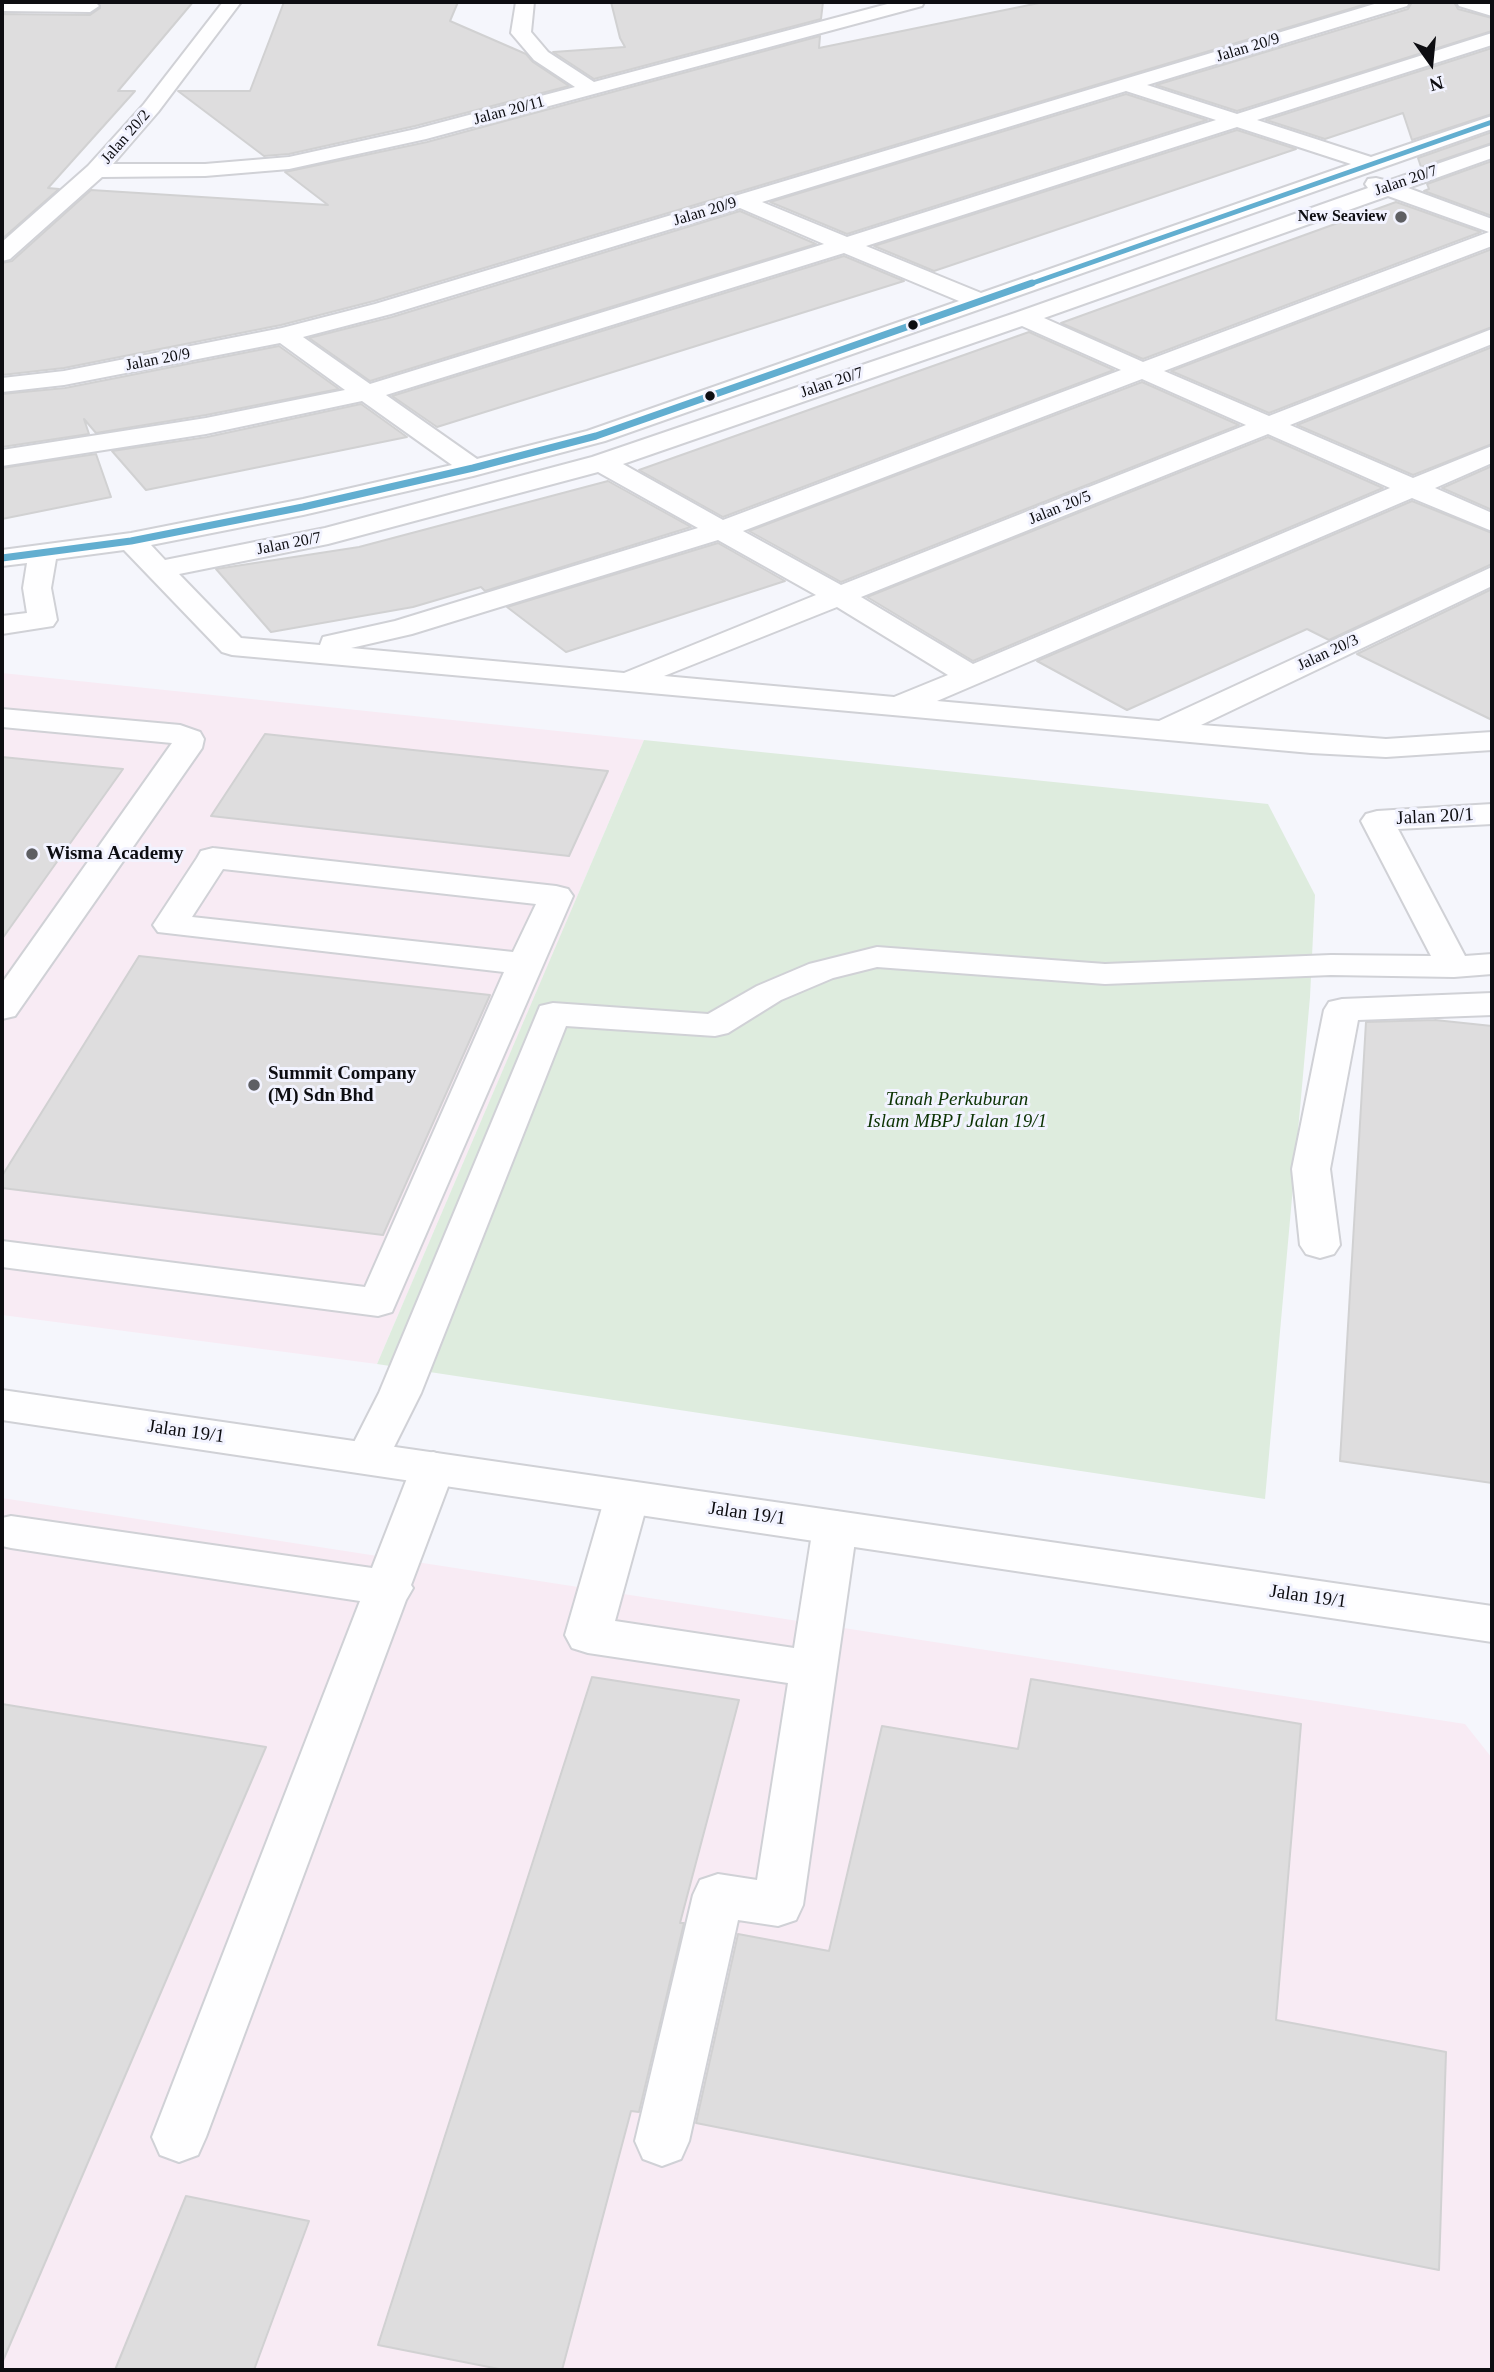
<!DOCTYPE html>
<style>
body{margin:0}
#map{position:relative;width:1494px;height:2372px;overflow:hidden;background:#f5f6fc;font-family:Georgia,serif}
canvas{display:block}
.frame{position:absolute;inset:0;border:4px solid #0d0d11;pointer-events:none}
.north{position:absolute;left:1396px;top:28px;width:70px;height:70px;-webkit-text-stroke:5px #f2f3ff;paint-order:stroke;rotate:165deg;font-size:19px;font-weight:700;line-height:28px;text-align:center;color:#0d0d11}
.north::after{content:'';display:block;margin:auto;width:24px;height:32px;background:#0d0d11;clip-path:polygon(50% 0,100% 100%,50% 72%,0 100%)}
</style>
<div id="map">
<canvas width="1494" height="2372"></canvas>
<div class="frame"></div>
<div class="north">N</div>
</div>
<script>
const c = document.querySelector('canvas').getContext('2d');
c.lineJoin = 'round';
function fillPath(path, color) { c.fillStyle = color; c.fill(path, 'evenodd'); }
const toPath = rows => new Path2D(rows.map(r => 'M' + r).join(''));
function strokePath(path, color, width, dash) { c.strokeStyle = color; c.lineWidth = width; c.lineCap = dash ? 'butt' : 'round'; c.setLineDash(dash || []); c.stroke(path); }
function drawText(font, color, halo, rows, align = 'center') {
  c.font = font + ' Georgia,serif'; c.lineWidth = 6; c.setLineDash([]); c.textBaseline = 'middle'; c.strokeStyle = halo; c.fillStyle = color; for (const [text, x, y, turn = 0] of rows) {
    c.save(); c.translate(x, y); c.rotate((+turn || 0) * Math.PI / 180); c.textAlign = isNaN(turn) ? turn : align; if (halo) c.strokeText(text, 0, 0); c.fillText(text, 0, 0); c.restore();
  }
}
const industrial = toPath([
 [2,673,644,740,377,1364,2,1315],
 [2,1498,1465,1724,1492,1758,1492,2370,2,2370]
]);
const green = toPath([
 [644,740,1268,804,1315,895,1310,997,1265,1499,377,1364]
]);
const building = toPath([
 [98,2,193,2,118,91,135,91,48,188,59,189,2,239,2,14,90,15,100,8,98,2],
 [284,2,458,2,450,21,526,54,533,62,569,86,415,126,289,154,264,156,178,91,250,91,284,2],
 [611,2,823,2,821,19,594,79,553,52,625,47,620,38,611,2],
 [1044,2,1373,2,374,301,281,325,64,368,2,375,2,263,12,261,91,190,328,205,285,172,427,142,820,36,819,48,1044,2],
 [1412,2,1454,2,1458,9,1492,18,1492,31,1237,111,1156,85,1408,9,1412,2],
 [1492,48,1492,114,1412,140,1403,113,1325,139,1266,120,1492,48],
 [1126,94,1207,120,847,234,770,202,1126,94],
 [1237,130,1296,149,934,271,874,246,1237,130],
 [1492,132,1492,143,1421,167,1418,158,1492,132],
 [1492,161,1492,216,1424,191,1429,189,1427,184,1492,161],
 [1396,202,1481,232,1143,359,1061,323,1396,202],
 [740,211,816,244,370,381,309,338,392,317,740,211],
 [1492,249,1492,327,1269,413,1171,371,1492,249],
 [844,256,904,281,437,427,392,396,844,256],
 [1029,332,1114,370,723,517,639,470,1029,332],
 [279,346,339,389,206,415,96,433,84,419,89,434,2,447,2,394,65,388,279,346],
 [1492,347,1492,444,1413,475,1297,425,1492,347],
 [1142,382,1239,425,841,582,749,531,1142,382],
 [361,404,407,437,146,490,112,451,207,437,361,404],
 [1268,437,1383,488,973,661,867,597,1268,437],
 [96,454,111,497,2,519,2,468,96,454],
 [1492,466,1492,510,1442,488,1492,466],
 [608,481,691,527,485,591,481,587,413,607,271,632,216,569,359,547,608,481],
 [1412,501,1492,533,1492,564,1329,640,1307,629,1127,710,1037,661,1412,501],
 [718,543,785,581,566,652,507,607,718,543],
 [1492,589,1492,720,1357,654,1492,589],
 [265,734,608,771,569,856,211,816,265,734],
 [2,757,123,769,2,939,2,757],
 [139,956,490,995,383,1235,2,1188,2,1176,139,956],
 [1435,1020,1492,1026,1492,1483,1340,1461,1366,1022,1435,1020],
 [592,1677,739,1700,680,1923,684,1923,639,2112,631,2111,562,2370,504,2370,378,2345,592,1677],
 [1031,1679,1301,1724,1276,2020,1446,2052,1439,2270,696,2123,738,1934,829,1951,882,1726,1018,1749,1031,1679],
 [2,1704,266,1747,2,2363,2,1704],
 [186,2196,309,2221,254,2370,115,2370,186,2196]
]);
const minor = toPath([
 [2,2,95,2,99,6,90,12,2,11,2,2],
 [223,2,241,2,158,112,113,164,205,164,289,157,416,129,575,87,534,60,511,33,516,2,534,2,531,32,548,52,594,82,895,2,924,2,922,6,426,139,289,169,205,176,102,177,10,259,2,261,2,242,88,166,144,104,223,2],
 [1381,2,1409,2,1407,6,1147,85,1237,114,1492,33,1492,45,1257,120,1371,157,1492,116,1492,129,605,441,473,476,303,515,151,545,165,560,325,528,592,457,1015,313,1368,188,1365,184,1368,179,1376,178,1388,181,1492,145,1492,158,1408,188,1492,219,1492,246,1164,371,1269,416,1492,329,1492,344,1290,425,1413,478,1492,446,1492,463,1435,488,1492,513,1492,531,1412,498,937,701,1159,721,1492,567,1492,586,1201,725,1386,739,1492,732,1492,750,1386,757,1311,753,232,655,222,652,124,550,56,559,51,588,57,620,53,626,2,634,2,616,27,613,23,588,27,563,2,566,2,550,131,533,303,499,452,465,362,401,206,434,2,466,2,450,206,418,345,390,280,343,64,385,2,392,2,378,64,371,282,328,375,304,1381,2],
 [1126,91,1216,120,847,237,762,202,1126,91],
 [1237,127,1351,164,981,293,866,246,1237,127],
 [1388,196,1489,232,1143,362,1044,318,1388,196],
 [740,208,824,244,370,384,303,337,391,314,740,208],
 [844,253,959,301,587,431,477,459,386,395,844,253],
 [1022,326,1121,370,723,520,623,464,1022,326],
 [1142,379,1246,425,841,585,743,531,1142,379],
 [1268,434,1390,488,973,664,861,597,1268,434],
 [598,472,698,528,395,621,323,637,320,645,241,638,179,574,328,544,598,472],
 [718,540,816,595,624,673,351,648,412,634,718,540],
 [837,607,948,675,894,697,664,676,837,607],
 [1457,2,1492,4,1492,16,1459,6,1457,2],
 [2,709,180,725,200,732,204,739,202,748,15,1016,2,1019,2,983,172,743,2,727,2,709],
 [1492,804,1492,824,1398,829,1465,956,1492,954,1492,974,1454,977,1331,975,1105,984,877,967,833,978,781,1000,728,1033,715,1036,566,1026,421,1393,383,1469,368,1473,353,1469,346,1458,379,1393,540,1006,553,1003,708,1014,757,986,809,964,877,947,1105,964,1331,955,1431,956,1361,821,1366,814,1377,811,1492,804],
 [213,848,556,886,568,889,573,896,392,1312,378,1316,2,1267,2,1241,365,1287,504,972,158,932,153,925,197,858,201,851,213,848],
 [223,869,536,904,513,952,192,917,223,869],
 [1492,993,1492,1015,1358,1020,1330,1169,1340,1245,1334,1254,1320,1258,1306,1254,1300,1245,1292,1169,1324,1010,1329,1002,1342,999,1492,993],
 [433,1452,448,1457,455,1468,411,1585,413,1588,406,1600,206,2137,198,2155,179,2162,160,2155,152,2137,360,1601,11,1548,2,1546,2,1518,11,1516,372,1568,411,1468,418,1457,433,1452],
 [627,1481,642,1486,649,1497,615,1621,794,1648,813,1527,819,1515,835,1511,851,1515,857,1527,803,1905,796,1920,778,1926,738,1920,689,2141,681,2159,662,2166,643,2159,635,2141,693,1895,700,1880,718,1874,757,1880,788,1683,588,1653,572,1648,565,1635,605,1497,612,1486,627,1481]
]);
const major = toPath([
 [2,1390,1492,1606,1492,1642,2,1420,2,1390]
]);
const bus1Far1 = toPath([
 [1027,285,1492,122]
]);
const bus1 = toPath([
 [2,558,131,541,303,507,473,468,596,436,1032,283]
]);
const markers = [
 [1401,217,7,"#5e5f63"],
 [913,325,6,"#0d0d11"],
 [710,396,6,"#0d0d11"],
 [32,854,7,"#5e5f63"],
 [254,1085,7,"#5e5f63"]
];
const farStreetnames = [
 ["Jalan 20/9",1248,48,-17],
 ["Jalan 20/11",509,111,-15],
 ["Jalan 20/2",126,137,-49],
 ["Jalan 20/7",1406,181,-19],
 ["Jalan 20/9",705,212,-17],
 ["Jalan 20/9",158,360,-11],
 ["Jalan 20/7",832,383,-19],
 ["Jalan 20/5",1060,508,-22],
 ["Jalan 20/7",289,544,-11],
 ["Jalan 20/3",1328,653,-25]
];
const farPoinames = [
 ["New Seaview",1387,217]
];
const streetNames = [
 ["Jalan 20/1",1435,817,-3],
 ["Jalan 19/1",186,1432,8],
 ["Jalan 19/1",747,1514,8],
 ["Jalan 19/1",1308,1597,8]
];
const poiNames = [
 ["Wisma Academy",46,854],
 ["Summit Company",268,1074],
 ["(M) Sdn Bhd",268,1096]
];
const parkNames = [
 ["Tanah Perkuburan",957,1100],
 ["Islam MBPJ Jalan 19/1",957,1122]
];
fillPath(industrial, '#f8ebf4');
fillPath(green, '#deecde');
fillPath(building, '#deddde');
strokePath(building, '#d1d1d2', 2);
strokePath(minor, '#d0d1d6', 4);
strokePath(major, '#d0d1d6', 4);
fillPath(minor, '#fefeff');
fillPath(major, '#fefeff');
strokePath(bus1Far1, '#62aed0', 5);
strokePath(bus1, '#62aed0', 7);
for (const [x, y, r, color] of markers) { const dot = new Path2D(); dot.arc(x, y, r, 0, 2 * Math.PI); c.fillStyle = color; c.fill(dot); strokePath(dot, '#f2f3ff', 2.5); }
drawText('16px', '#0d0d11', '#f2f3ff', farStreetnames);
drawText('bold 16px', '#0d0d11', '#f2f3ff', farPoinames, 'right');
drawText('19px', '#0d0d11', '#f2f3ff', streetNames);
drawText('bold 19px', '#0d0d11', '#f2f3ff', poiNames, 'left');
drawText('italic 19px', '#0c3303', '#f2f3ff', parkNames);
</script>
